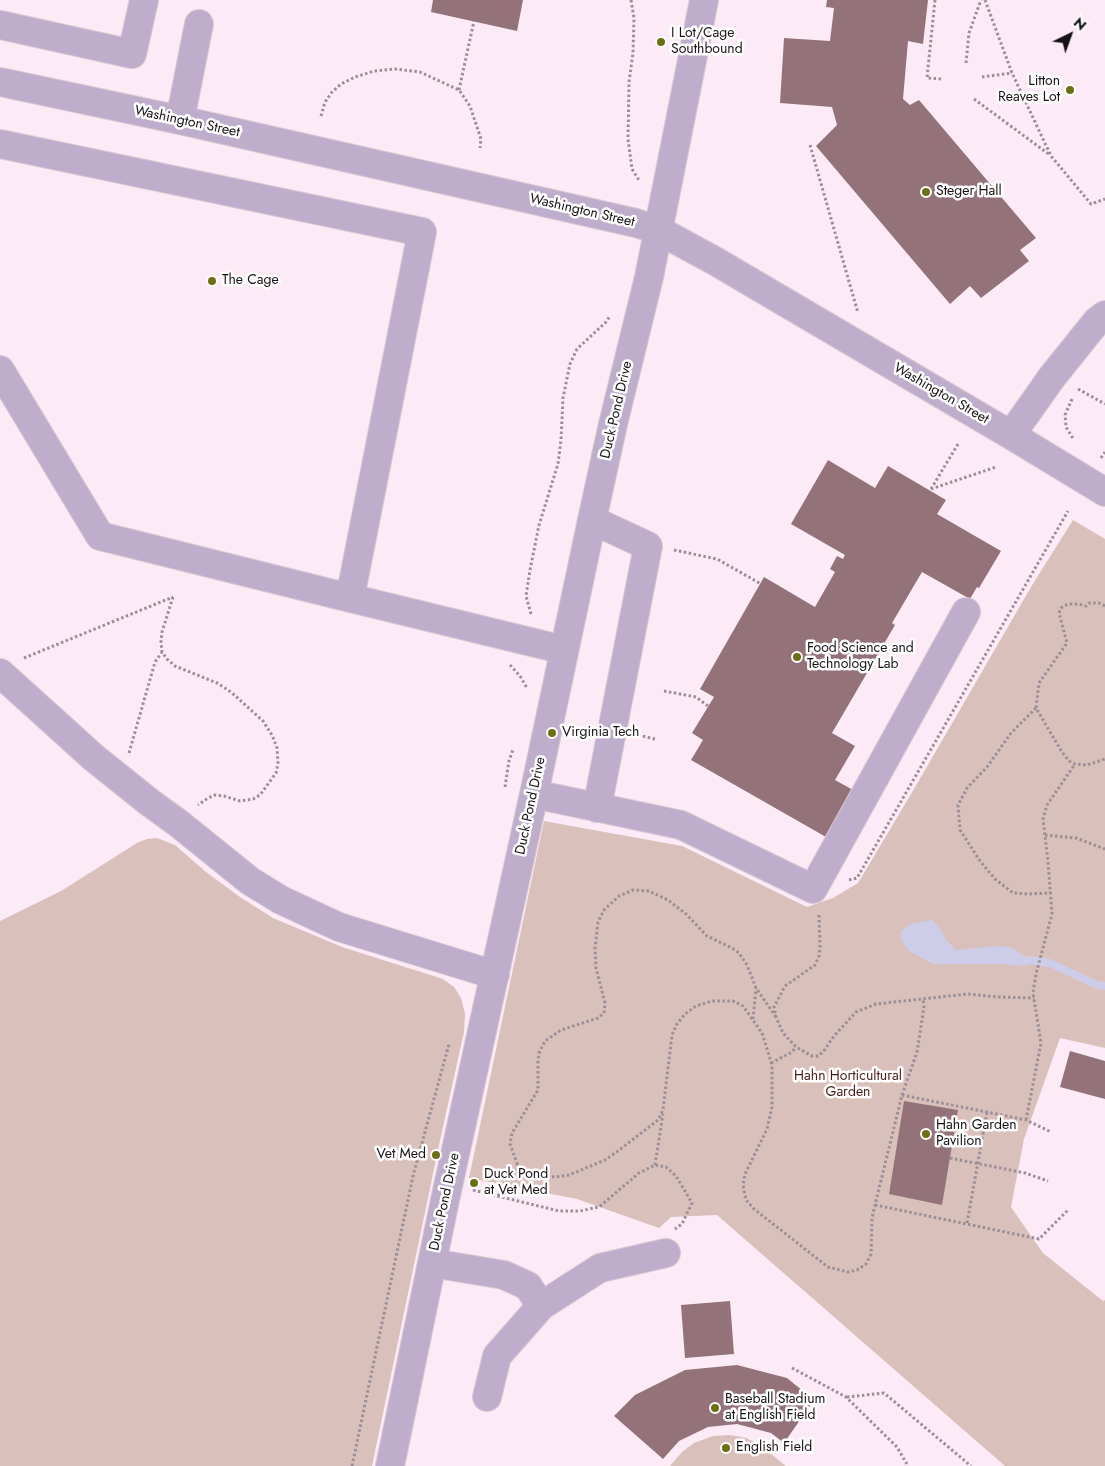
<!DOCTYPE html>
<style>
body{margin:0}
#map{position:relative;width:1105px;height:1466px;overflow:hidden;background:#fcebf6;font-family:Jost,sans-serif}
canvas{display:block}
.north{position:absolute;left:1045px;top:10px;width:50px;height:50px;-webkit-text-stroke:4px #fefefe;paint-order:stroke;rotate:42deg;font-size:14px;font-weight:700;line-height:20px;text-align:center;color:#181216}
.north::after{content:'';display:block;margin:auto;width:18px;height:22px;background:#181216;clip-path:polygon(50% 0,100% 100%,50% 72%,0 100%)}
</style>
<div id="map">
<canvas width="1105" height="1466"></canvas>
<div class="north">N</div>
</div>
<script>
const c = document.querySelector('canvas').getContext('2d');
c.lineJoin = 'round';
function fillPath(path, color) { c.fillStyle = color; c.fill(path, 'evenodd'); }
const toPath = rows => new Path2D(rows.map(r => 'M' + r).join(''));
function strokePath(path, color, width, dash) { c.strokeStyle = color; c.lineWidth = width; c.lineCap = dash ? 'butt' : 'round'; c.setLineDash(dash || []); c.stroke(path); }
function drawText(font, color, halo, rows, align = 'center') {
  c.font = font + ' Jost,sans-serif'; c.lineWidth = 5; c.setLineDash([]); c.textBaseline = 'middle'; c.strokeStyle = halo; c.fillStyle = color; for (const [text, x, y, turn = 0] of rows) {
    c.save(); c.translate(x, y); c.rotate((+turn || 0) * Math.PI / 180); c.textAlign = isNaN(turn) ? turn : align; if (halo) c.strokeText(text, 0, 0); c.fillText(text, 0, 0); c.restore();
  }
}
const green = toPath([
 [1073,520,1105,539,1105,1048,1060,1038,1024,1139,1011,1207,1043,1253,1103,1301,1105,1300,1105,1466,1005,1466,717,1215,671,1217,659,1228,577,1199,469,1178,544,821,682,846,807,907,833,898,858,883,914,789,1031,587],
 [157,838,175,845,206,872,240,897,273,918,342,947,443,979,454,987,461,998,465,1013,464,1032,439,1145,372,1466,0,1466,0,921,61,891,137,843,147,839],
 [730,1435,746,1438,760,1445,786,1466,670,1466,682,1452,694,1443,713,1436]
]);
const water = toPath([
 [932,920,939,927,945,938,955,950,998,946,1012,948,1030,960,1026,966,1001,964,933,964,909,951,901,940,901,931,911,924]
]);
const stream = toPath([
 [1030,960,1050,963,1097,985,1105,986]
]);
const building = toPath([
 [433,0,523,0,517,31,431,12],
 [827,0,928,0,923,44,908,41,903,99,910,105,919,100,1036,238,1020,250,1029,261,981,298,970,286,950,304,816,146,837,125,832,107,780,103,784,38,830,41,834,8,826,7],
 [828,460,875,488,888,466,946,500,937,514,1001,551,979,588,977,587,970,599,922,572,892,623,895,625,832,733,855,746,835,780,853,790,826,837,691,760,703,740,692,733,714,697,700,689,764,577,815,607,835,572,830,569,837,556,843,559,845,555,791,524],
 [1070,1051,1105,1061,1105,1099,1060,1087],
 [904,1101,958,1110,942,1205,889,1194],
 [730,1301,734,1354,685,1358,681,1305],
 [737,1365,787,1378,814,1400,784,1443,771,1433,737,1424,708,1427,679,1441,663,1459,614,1416,635,1395,685,1370]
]);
const path = toPath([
 [631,0,634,18,633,53,629,82,628,139,632,169,640,182],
 [935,0,927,78,943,79],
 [985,0,1012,73,1051,156,1091,204,1105,199],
 [966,63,969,33,981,0],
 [982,77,1012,73],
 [459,90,474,21],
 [974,99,1050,155],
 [321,116,325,102,332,92,341,84,355,77,374,71,395,69,420,72,459,90,470,106,481,139,480,148],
 [810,145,858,313],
 [1078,389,1105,404],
 [1072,399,1065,415,1066,427,1074,440],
 [1101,458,1105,452],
 [931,489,996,467],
 [931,489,958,444],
 [674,550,717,559,761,584],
 [173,597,162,632,161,642,162,652,167,659,175,666,217,683,231,692,263,721,272,735,277,748,278,763,276,773,260,795,253,799,240,801,224,796,215,795,208,798,198,805],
 [1105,606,1099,603,1089,603,1086,606,1078,604,1068,604,1061,608,1059,613,1067,643,1039,683,1036,708,1062,752,1069,761,1075,764,1087,765,1105,759],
 [531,614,526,596,530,570,539,525,558,464,561,440,563,398,570,364,577,349,606,322,610,316],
 [24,658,173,597],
 [510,665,520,676,527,688],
 [664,691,696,697,708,706],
 [1036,708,1011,733,987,767,967,788,958,805,960,830,980,861,995,879,1013,893,1028,894,1051,893],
 [638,735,655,739],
 [129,753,155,662,162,652],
 [505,787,509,761,513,749],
 [1045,835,1076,838,1105,849],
 [849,880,857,878,1068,511],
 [819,915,820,946,819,956,815,965,785,986,774,1007,776,1017,783,1033,796,1047,812,1056,818,1056,823,1052,834,1036,856,1012,876,1004,967,994,998,997,1034,998],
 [776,1017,756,988,747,965,739,953,732,948,707,936,686,914,668,900,649,891,633,890,619,896,604,910,598,922,595,949,596,968,605,1003,604,1013,598,1018,561,1030,545,1041,539,1053,538,1061,538,1090,512,1133,510,1144,518,1166,526,1171,544,1176,555,1177,569,1175,605,1160,618,1151,658,1120,663,1110,672,1035,677,1024,685,1014,696,1006,712,1001,733,1001,743,1006,762,1033,772,1065,772,1107,767,1129,745,1174,743,1185,746,1200,754,1209,828,1267,848,1272,857,1270,866,1264,871,1254,872,1218,875,1205,902,1095,917,1052,924,1007,923,999],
 [753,1019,756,988],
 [771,1063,792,1052,796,1047],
 [902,1095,1026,1120,1051,1132],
 [1026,1120,1041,1043,1033,993,1036,974,1052,914,1048,861,1043,819,1047,805,1075,764],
 [950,1158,1025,1173,1048,1181],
 [655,1165,663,1114],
 [473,1190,559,1211,580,1211,599,1207,639,1173,655,1165,666,1167,676,1176,692,1203,682,1224,675,1229],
 [498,1196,518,1166],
 [875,1205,1039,1239,1069,1209],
 [967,1223,987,1112],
 [792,1368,846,1397,897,1447,908,1466],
 [847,1397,884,1393,971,1466],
 [352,1466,413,1176,449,1044]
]);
const minor = toPath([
 [0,25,132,54,144,0],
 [0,82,180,120,636,223,658,230,715,261,1011,435,1105,492],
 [180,120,199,24],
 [0,144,422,232,350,598],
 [0,370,100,536,350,598,564,650],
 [1011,435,1052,377,1097,321,1105,315],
 [592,520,648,546,597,808],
 [0,673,93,757,149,802,178,823,250,881,281,900,339,927,495,975],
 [534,794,681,825,813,889,966,612],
 [432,1263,504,1275,528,1286,541,1306],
 [487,1397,497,1356,541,1306,600,1268,666,1253],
 [390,1466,445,1200,534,794,592,520,613,424,649,277,704,0]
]);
const markers = [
 [661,42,5,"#6c6f13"],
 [1070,90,5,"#6c6f13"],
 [926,192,5,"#6c6f13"],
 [212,281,5,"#6c6f13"],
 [797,657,5,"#6c6f13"],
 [552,733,5,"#6c6f13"],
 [926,1134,5,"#6c6f13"],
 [436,1155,5,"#6c6f13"],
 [474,1183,5,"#6c6f13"],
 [715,1408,5,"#6c6f13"],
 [726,1448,5,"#6c6f13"]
];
const poiNames = [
 ["I Lot/Cage",671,34],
 ["Southbound",671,50],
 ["Litton",1060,82,"right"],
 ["Reaves Lot",1060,98,"right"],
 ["Steger Hall",936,192],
 ["The Cage",222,281],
 ["Food Science and",807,649],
 ["Technology Lab",807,665],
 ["Virginia Tech",562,733],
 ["Hahn Garden",936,1126],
 ["Pavilion",936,1142],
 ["Vet Med",426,1155,"right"],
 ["Duck Pond",484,1175],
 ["at Vet Med",484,1191],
 ["Baseball Stadium",725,1400],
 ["at English Field",725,1416],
 ["English Field",736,1448]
];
const streetNames = [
 ["Washington Street",187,122,12],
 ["Washington Street",582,211,13],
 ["Washington Street",941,394,30],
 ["Duck Pond Drive",617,410,-77],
 ["Duck Pond Drive",531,806,-78],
 ["Duck Pond Drive",445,1202,-78]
];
const parkNames = [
 ["Hahn Horticultural",848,1077],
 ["Garden",848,1093]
];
fillPath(green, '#d9c0bb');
fillPath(water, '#cdcdea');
strokePath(stream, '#cdcdea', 8);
fillPath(building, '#937379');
strokePath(minor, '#d8c8d2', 30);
strokePath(path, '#9b8f97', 3, [2.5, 2.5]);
strokePath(minor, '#bfaecb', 28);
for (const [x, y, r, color] of markers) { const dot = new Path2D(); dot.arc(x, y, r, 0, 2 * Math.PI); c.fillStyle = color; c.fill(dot); strokePath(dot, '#fefefe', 2); }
drawText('14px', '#181216', '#fefefe', poiNames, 'left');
drawText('14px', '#181216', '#fefefe', streetNames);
drawText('14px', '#491d15', '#fefefe', parkNames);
</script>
